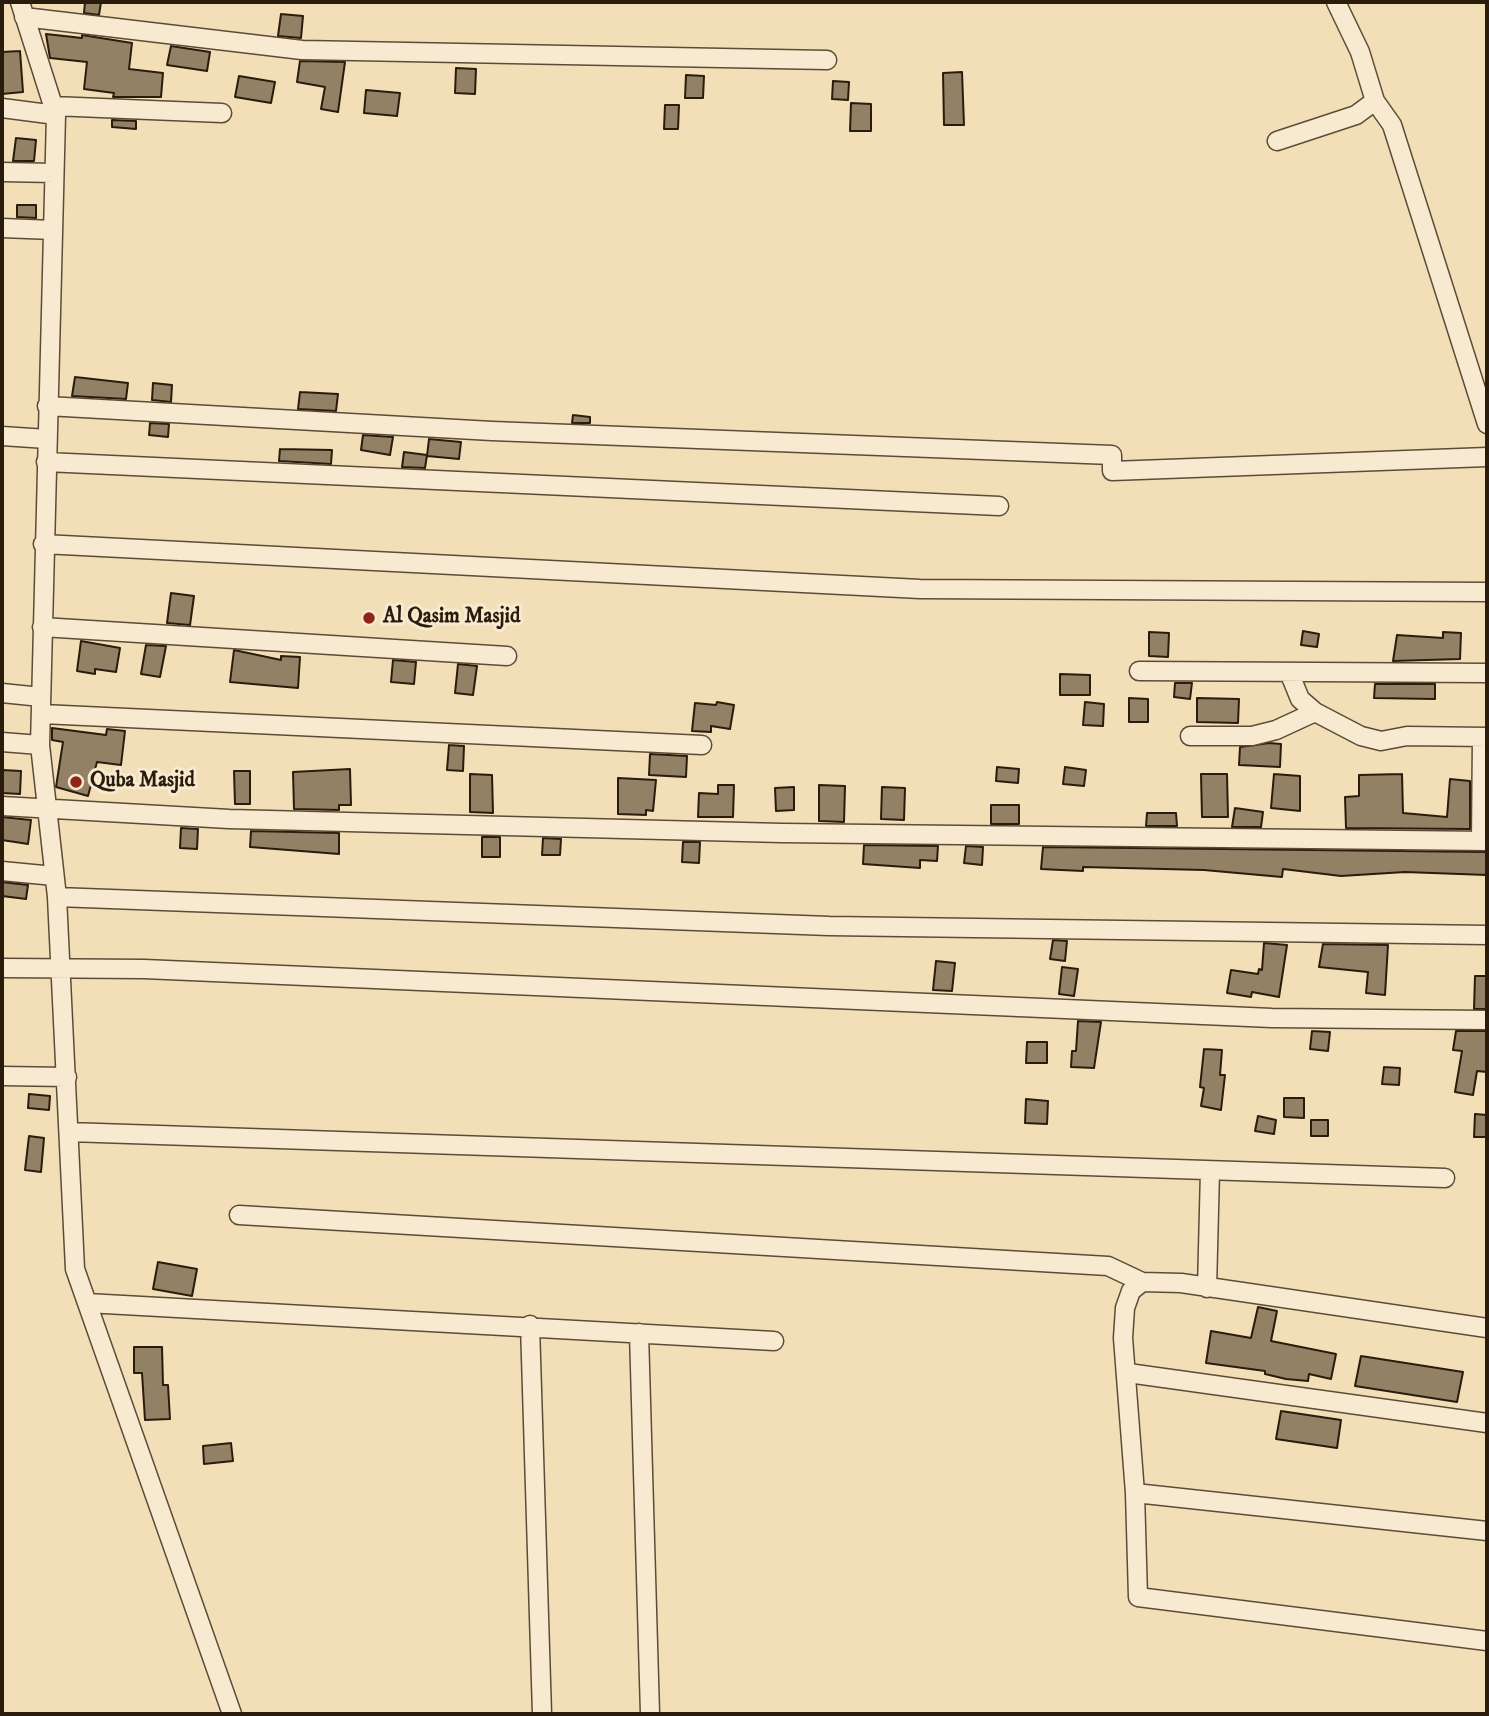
<!DOCTYPE html>
<style>
body{margin:0}
#map{position:relative;width:1489px;height:1716px;overflow:hidden;background:#f2deb7;font-family:"IM FELL DW Pica",serif}
canvas{display:block}
.frame{position:absolute;inset:0;border:4px solid #2a1c0c;pointer-events:none}
</style>
<div id="map">
<canvas width="1489" height="1716"></canvas>
<div class="frame"></div>
</div>
<script>
const c = document.querySelector('canvas').getContext('2d');
c.lineJoin = 'round';
function fillPath(path, color) { c.fillStyle = color; c.fill(path, 'evenodd'); }
const toPath = rows => new Path2D(rows.map(r => 'M' + r).join(''));
function strokePath(path, color, width, dash) { c.strokeStyle = color; c.lineWidth = width; c.lineCap = dash ? 'butt' : 'round'; c.setLineDash(dash || []); c.stroke(path); }
function drawText(font, color, halo, rows, align = 'center') {
  c.font = font + ' "IM FELL DW Pica",serif'; c.lineWidth = 6; c.setLineDash([]); c.textBaseline = 'middle'; c.strokeStyle = halo; c.fillStyle = color; for (const [text, x, y, turn = 0] of rows) {
    c.save(); c.translate(x, y); c.rotate((+turn || 0) * Math.PI / 180); c.textAlign = isNaN(turn) ? turn : align; if (halo) c.strokeText(text, 0, 0); c.fillText(text, 0, 0); c.restore();
  }
}
const building = toPath([
 [85,2,101,2,99,15,84,13,85,2],
 [281,14,303,16,301,38,278,36,281,14],
 [46,34,82,38,82,35,132,43,129,69,163,73,161,97,113,97,114,93,84,89,87,62,50,58,46,34],
 [171,46,210,52,207,71,167,65,171,46],
 [20,51,23,92,2,94,2,52,20,51],
 [300,61,345,62,338,112,321,109,325,87,297,82,300,61],
 [456,68,476,69,475,94,455,93,456,68],
 [962,72,964,125,944,125,943,73,962,72],
 [686,75,704,76,703,98,685,98,686,75],
 [239,76,275,82,271,103,235,97,239,76],
 [833,81,849,82,848,100,832,99,833,81],
 [366,90,400,93,397,116,364,113,366,90],
 [851,103,871,104,871,131,850,131,851,103],
 [665,105,679,105,678,129,664,129,665,105],
 [112,120,136,121,136,129,112,127,112,120],
 [16,138,36,140,34,161,13,161,16,138],
 [17,205,36,205,36,218,17,217,17,205],
 [75,377,128,383,126,399,72,396,75,377],
 [153,383,172,385,171,402,152,400,153,383],
 [300,392,338,394,336,411,298,409,300,392],
 [573,415,590,417,590,423,572,423,573,415],
 [150,423,169,424,168,437,149,435,150,423],
 [363,435,393,437,390,455,361,450,363,435],
 [429,439,461,442,459,459,427,456,429,439],
 [280,449,332,450,331,464,279,461,280,449],
 [404,452,427,455,425,468,402,467,404,452],
 [171,593,194,596,190,625,167,623,171,593],
 [1303,631,1319,634,1317,647,1301,645,1303,631],
 [1149,632,1169,633,1168,657,1149,656,1149,632],
 [1443,632,1461,633,1460,659,1393,661,1397,635,1443,638,1443,632],
 [81,641,120,648,116,672,95,669,95,674,77,671,81,641],
 [146,645,166,646,160,677,141,674,146,645],
 [234,650,281,660,281,656,300,657,298,688,230,682,234,650],
 [393,660,416,662,414,684,391,682,393,660],
 [458,664,477,666,473,695,455,693,458,664],
 [1060,674,1090,675,1090,695,1060,695,1060,674],
 [1175,683,1192,683,1190,699,1174,697,1175,683],
 [1375,684,1435,684,1435,699,1374,698,1375,684],
 [1129,698,1148,699,1148,722,1129,722,1129,698],
 [1197,698,1239,699,1238,723,1197,722,1197,698],
 [717,702,734,705,730,729,711,726,711,732,692,731,695,703,716,705,717,702],
 [1085,702,1104,704,1103,726,1083,725,1085,702],
 [52,728,106,735,107,729,125,731,121,765,97,762,88,796,56,787,63,742,52,740,52,728],
 [1269,743,1281,744,1280,767,1239,765,1240,747,1269,743],
 [449,745,464,746,463,771,447,770,449,745],
 [650,754,687,756,686,777,649,775,650,754],
 [997,767,1019,769,1018,783,996,781,997,767],
 [1065,767,1086,770,1084,786,1063,784,1065,767],
 [350,769,351,805,339,805,339,810,294,809,293,772,350,769],
 [2,770,21,771,20,794,2,793,2,770],
 [234,771,250,771,250,804,235,804,234,771],
 [470,774,492,775,493,813,470,812,470,774],
 [1201,774,1227,774,1228,817,1202,817,1201,774],
 [1274,774,1300,776,1300,811,1271,808,1274,774],
 [1402,774,1403,813,1447,817,1450,779,1470,781,1470,829,1346,828,1345,797,1359,796,1359,775,1402,774],
 [618,778,656,780,653,811,646,810,646,815,618,814,618,778],
 [718,785,734,785,733,817,698,817,699,793,718,794,718,785],
 [819,785,845,786,844,822,819,821,819,785],
 [794,787,794,810,776,811,775,788,794,787],
 [882,787,905,788,904,820,881,819,882,787],
 [991,805,1019,805,1019,824,991,824,991,805],
 [1235,808,1263,812,1261,827,1232,827,1235,808],
 [1147,813,1176,813,1177,826,1146,826,1147,813],
 [2,817,31,820,28,844,2,840,2,817],
 [181,828,198,829,197,849,180,848,181,828],
 [251,831,339,833,339,854,250,847,251,831],
 [482,837,500,837,500,857,482,857,482,837],
 [543,838,561,839,560,855,542,855,543,838],
 [683,842,700,842,699,863,682,862,683,842],
 [864,845,938,846,937,861,920,860,920,868,863,864,864,845],
 [966,846,983,847,982,865,964,863,966,846],
 [1043,847,1487,852,1487,875,1405,872,1341,876,1283,869,1282,877,1204,870,1083,867,1083,871,1061,870,1041,869,1043,847],
 [2,882,28,885,26,899,2,896,2,882],
 [1053,940,1067,941,1065,961,1050,959,1053,940],
 [1264,943,1287,945,1279,997,1252,992,1251,997,1227,993,1231,970,1258,974,1259,969,1262,970,1264,943],
 [1323,944,1388,945,1385,995,1366,993,1368,972,1319,967,1323,944],
 [936,961,955,963,952,991,933,990,936,961],
 [1062,967,1078,969,1074,996,1059,994,1062,967],
 [1475,976,1487,976,1487,1009,1474,1009,1475,976],
 [1078,1021,1101,1022,1094,1068,1071,1067,1072,1051,1076,1051,1078,1021],
 [1312,1031,1330,1032,1328,1051,1310,1049,1312,1031],
 [1456,1031,1487,1031,1487,1072,1477,1071,1473,1095,1455,1092,1462,1051,1453,1050,1456,1031],
 [1027,1042,1047,1042,1047,1063,1026,1063,1027,1042],
 [1204,1049,1222,1050,1220,1075,1225,1075,1221,1110,1201,1106,1204,1088,1200,1087,1204,1049],
 [1384,1067,1400,1068,1399,1085,1382,1084,1384,1067],
 [29,1094,50,1096,49,1110,28,1108,29,1094],
 [1284,1098,1304,1098,1304,1118,1284,1117,1284,1098],
 [1026,1099,1048,1101,1047,1124,1025,1123,1026,1099],
 [1475,1114,1487,1115,1487,1137,1474,1137,1475,1114],
 [1258,1116,1276,1120,1274,1134,1255,1131,1258,1116],
 [1311,1120,1328,1120,1328,1136,1311,1136,1311,1120],
 [29,1136,44,1138,41,1172,25,1170,29,1136],
 [158,1262,197,1269,192,1296,153,1289,158,1262],
 [1258,1307,1277,1311,1271,1341,1336,1354,1331,1379,1309,1374,1308,1381,1286,1379,1265,1374,1265,1371,1206,1363,1211,1331,1251,1338,1258,1307],
 [134,1347,162,1347,163,1385,168,1385,170,1419,145,1420,142,1373,134,1373,134,1347],
 [1361,1356,1463,1372,1457,1402,1355,1386,1361,1356],
 [1281,1411,1341,1420,1337,1448,1276,1439,1281,1411],
 [231,1443,233,1461,204,1464,203,1446,231,1443]
]);
const minor = toPath([
 [20,2,56,115,40,745,57,897,75,1269,232,1714],
 [24,17,302,50,827,60],
 [1375,101,1392,125,1487,424],
 [53,106,222,113],
 [2,108,56,115],
 [1277,141,1356,115,1375,101,1360,52,1336,2],
 [2,172,54,173],
 [2,228,53,230],
 [47,406,492,431,1112,455,1112,471,1487,457],
 [2,436,47,439],
 [46,462,999,506],
 [43,544,920,589,1487,592],
 [42,627,507,656],
 [1139,671,1487,673],
 [1289,672,1300,699,1315,712,1361,736,1381,741,1407,736,1487,737],
 [2,693,41,697],
 [42,714,702,745],
 [1190,736,1252,736,1276,730,1315,712],
 [2,742,40,745],
 [2,806,229,819,782,833,1487,841],
 [1481,841,1482,737],
 [2,871,54,876],
 [57,897,829,926,1487,935],
 [2,968,144,969,1272,1018,1487,1020],
 [2,1076,67,1077],
 [69,1132,1445,1178],
 [239,1215,1108,1266,1142,1282],
 [1207,1288,1210,1171],
 [87,1303,774,1341],
 [530,1325,542,1714],
 [1487,1328,1181,1283,1142,1282,1131,1291,1125,1308,1123,1338,1135,1493,1138,1597,1487,1641],
 [639,1333,650,1714],
 [1128,1373,1487,1423],
 [1135,1493,1487,1531]
]);
const markers = [
 [369,618,7,"#8f2418"],
 [76,782,7,"#8f2418"]
];
const poiNames = [
 ["Al Qasim Masjid",383,618],
 ["Quba Masjid",90,782]
];
fillPath(building, '#928165');
strokePath(building, '#2a1c0c', 2);
strokePath(minor, '#5c4c37', 21);
strokePath(minor, '#f7ead0', 18);
for (const [x, y, r, color] of markers) { const dot = new Path2D(); dot.arc(x, y, r, 0, 2 * Math.PI); c.fillStyle = color; c.fill(dot); strokePath(dot, '#f7ead0', 2.5); }
drawText('bold 21px', '#2a1c0c', '#f7ead0', poiNames, 'left');
</script>
